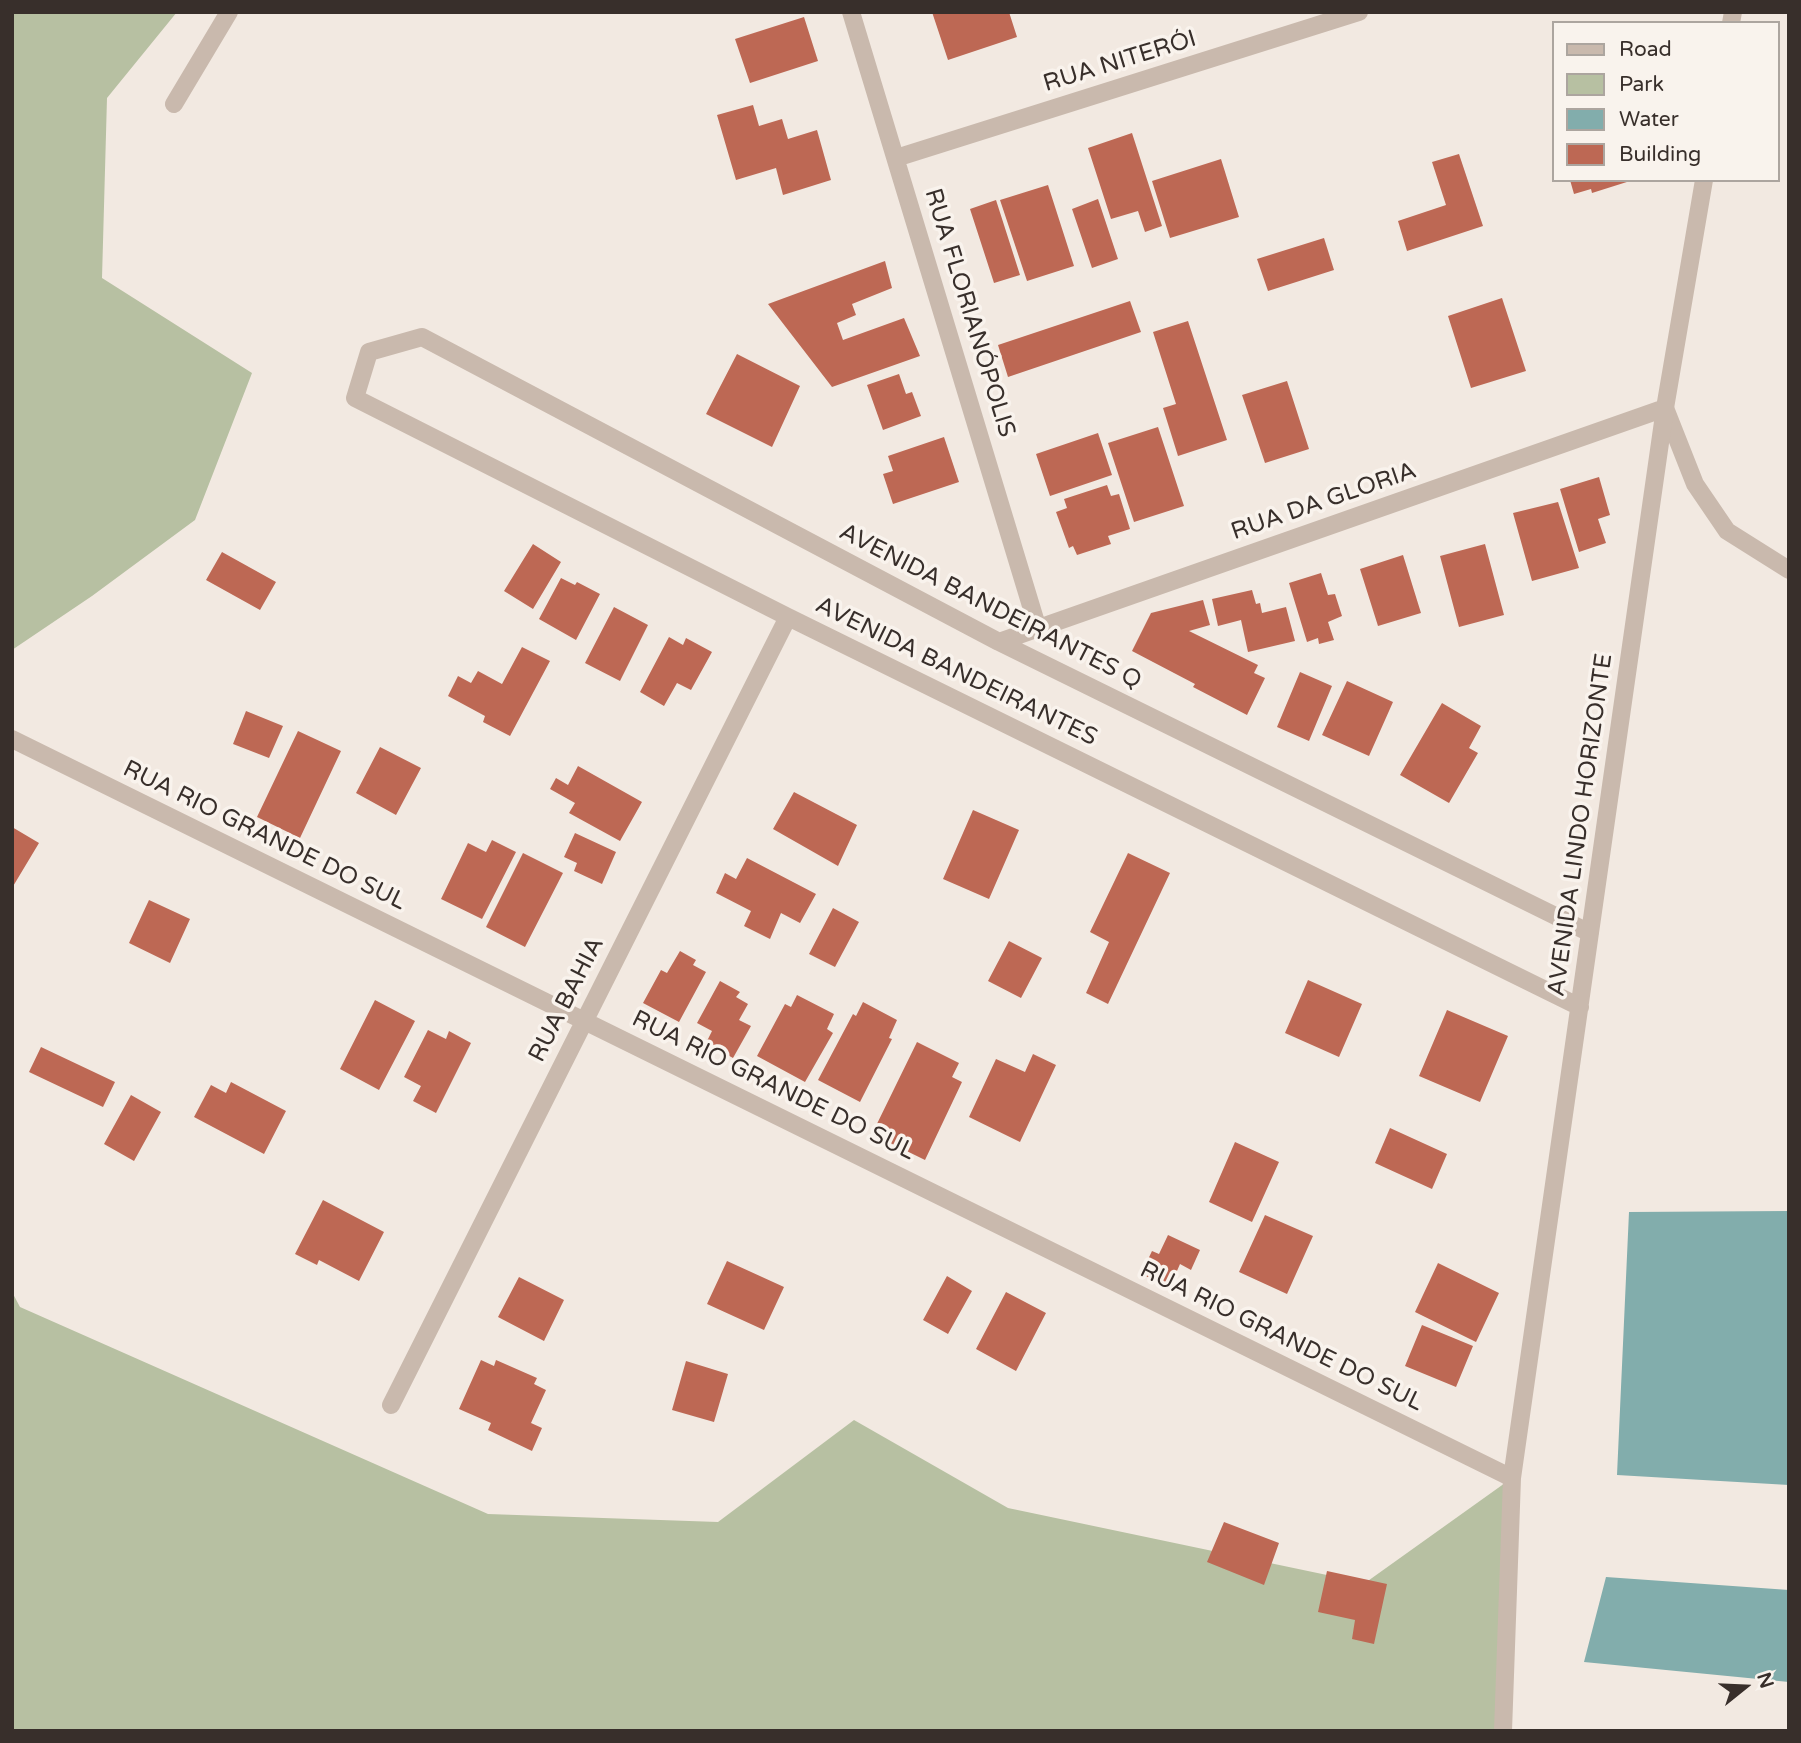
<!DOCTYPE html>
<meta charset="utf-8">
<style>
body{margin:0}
#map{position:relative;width:1801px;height:1743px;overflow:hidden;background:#f2e9e1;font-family:"Varela Round",sans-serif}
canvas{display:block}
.frame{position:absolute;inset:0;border:14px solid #382f2b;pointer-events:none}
.legend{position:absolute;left:1552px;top:21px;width:228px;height:161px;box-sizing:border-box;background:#f9f3ed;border:2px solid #aca59f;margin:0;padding:9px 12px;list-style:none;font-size:21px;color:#382f2b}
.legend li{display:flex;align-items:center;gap:14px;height:35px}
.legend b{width:35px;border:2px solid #aca59f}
.north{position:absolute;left:1710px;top:1652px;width:70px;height:70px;-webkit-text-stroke:5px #f9f3ed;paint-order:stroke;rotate:72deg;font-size:19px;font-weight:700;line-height:28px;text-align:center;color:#382f2b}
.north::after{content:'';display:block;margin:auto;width:24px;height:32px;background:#382f2b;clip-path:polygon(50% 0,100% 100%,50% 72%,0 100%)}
</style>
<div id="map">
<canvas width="1801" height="1743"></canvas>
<div class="frame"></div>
<ul class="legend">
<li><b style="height:9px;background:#c9b9ad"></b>Road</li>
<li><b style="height:19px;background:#b7c0a2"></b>Park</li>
<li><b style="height:19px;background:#82adac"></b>Water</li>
<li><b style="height:19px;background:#bd6854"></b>Building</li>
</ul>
<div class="north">N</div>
</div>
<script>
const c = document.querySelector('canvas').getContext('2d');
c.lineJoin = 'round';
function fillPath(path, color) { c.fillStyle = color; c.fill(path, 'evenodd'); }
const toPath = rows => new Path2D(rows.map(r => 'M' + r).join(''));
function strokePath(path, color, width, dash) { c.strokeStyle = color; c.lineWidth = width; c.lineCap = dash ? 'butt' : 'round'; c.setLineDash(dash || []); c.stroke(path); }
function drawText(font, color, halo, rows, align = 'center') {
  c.font = font + ' "Varela Round",sans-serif'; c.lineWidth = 7; c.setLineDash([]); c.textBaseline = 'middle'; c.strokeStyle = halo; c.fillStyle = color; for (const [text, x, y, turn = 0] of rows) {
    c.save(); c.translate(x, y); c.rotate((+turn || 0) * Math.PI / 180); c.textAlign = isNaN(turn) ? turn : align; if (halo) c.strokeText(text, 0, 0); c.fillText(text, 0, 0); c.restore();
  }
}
const green = toPath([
 [12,12,177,12,107,98,102,278,252,373,195,520,92,596,12,650],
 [12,1292,20,1307,488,1514,718,1522,854,1420,1008,1508,1365,1583,1512,1478,1503,1731,12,1731]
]);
const water = toPath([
 [1789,1211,1789,1485,1617,1475,1629,1212],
 [1606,1577,1789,1590,1789,1682,1584,1662]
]);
const building = toPath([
 [932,12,1009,12,1017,37,948,60],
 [804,17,818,61,750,83,735,39],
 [753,105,759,126,782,119,788,139,817,130,831,180,783,195,776,168,736,180,717,115],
 [1132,133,1162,226,1145,232,1138,211,1111,219,1088,148],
 [1459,154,1483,226,1407,251,1398,221,1446,205,1432,162],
 [1221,159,1239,217,1170,238,1152,181],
 [1570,180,1630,180,1630,181,1592,193,1591,189,1574,194],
 [1048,185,1074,266,1027,281,1000,200],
 [1098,199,1118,259,1092,268,1072,209],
 [996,200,1020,275,994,283,970,209],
 [1324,238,1334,270,1268,291,1257,259],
 [885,261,892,288,852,304,856,315,837,323,843,340,904,318,920,356,832,387,768,304],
 [1502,298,1526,371,1471,388,1448,316],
 [1130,301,1141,332,1008,377,998,345],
 [1188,321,1227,440,1178,456,1163,408,1176,404,1153,332],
 [737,354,800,386,772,447,706,414],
 [899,374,906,394,912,392,921,416,883,430,867,385],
 [1287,381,1309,449,1265,463,1242,395],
 [1158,427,1184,506,1134,522,1108,443],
 [1098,433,1112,475,1050,496,1036,454],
 [944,437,959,482,893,504,883,474,893,471,888,456],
 [1599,477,1610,515,1598,519,1606,543,1579,552,1560,489],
 [1107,485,1111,496,1119,494,1130,529,1108,536,1111,544,1077,555,1073,546,1069,548,1056,512,1067,508,1064,499],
 [1558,502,1579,568,1532,581,1513,513],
 [533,544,561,562,533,609,504,591],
 [1485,544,1504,615,1459,627,1440,556],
 [222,552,276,582,260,610,206,580],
 [1403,555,1421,613,1378,626,1360,569],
 [1321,573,1328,595,1335,594,1342,616,1328,622,1334,640,1319,644,1318,638,1307,642,1289,583],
 [561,578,575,585,577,582,600,594,576,640,539,619],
 [1252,590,1256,604,1260,603,1262,613,1286,607,1295,641,1248,652,1241,620,1218,626,1212,599],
 [1203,600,1210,625,1189,631,1258,665,1254,673,1265,678,1247,715,1193,687,1195,684,1132,651,1151,613],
 [614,607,648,625,620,681,585,663],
 [669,637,683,645,686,638,712,652,691,690,677,683,664,706,640,692],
 [522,647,550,661,510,736,483,722,485,716,448,696,458,676,471,683,478,671,502,684],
 [1300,672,1332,686,1309,741,1277,727],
 [1347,681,1393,702,1369,756,1322,735],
 [1442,703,1481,726,1469,748,1478,753,1449,803,1400,775],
 [246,711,283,726,269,758,233,744],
 [298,731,341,751,300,838,257,817],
 [380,747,421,768,396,815,356,793],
 [578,766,642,802,620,841,569,813,575,803,550,789,556,778,568,785],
 [794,792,857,825,838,866,773,829],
 [973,810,1019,830,989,899,943,879],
 [12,827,39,843,12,888],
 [575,833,616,852,602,884,574,871,577,863,564,857],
 [492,840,516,852,482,919,441,899,468,843,486,852],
 [523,853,563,873,525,947,486,927],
 [1128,853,1170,873,1108,1004,1086,993,1109,942,1090,932],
 [747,858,816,894,800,923,781,913,770,939,744,926,751,911,716,893,725,873,736,879],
 [149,900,190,919,170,963,129,943],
 [833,908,859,922,835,967,809,954],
 [1009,941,1042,958,1021,998,988,981],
 [680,951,696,960,693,965,706,972,679,1022,643,1003,661,970,667,973],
 [1308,980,1362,1004,1339,1057,1285,1033],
 [720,981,740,992,736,997,748,1004,739,1020,751,1026,733,1058,706,1043,712,1031,697,1023],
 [797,995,834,1014,827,1029,833,1033,805,1082,757,1056,785,1004,791,1007],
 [375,1000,415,1021,379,1090,340,1069],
 [863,1002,897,1020,889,1038,892,1039,860,1102,818,1080,853,1014,856,1016],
 [1447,1010,1508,1036,1480,1102,1419,1076],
 [428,1030,446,1039,449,1031,471,1043,436,1113,413,1101,421,1086,404,1077],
 [917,1042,959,1063,952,1077,962,1082,925,1160,872,1134],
 [41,1047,115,1082,103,1107,29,1072],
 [1033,1054,1056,1065,1020,1142,969,1117,996,1059,1025,1072],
 [231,1082,286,1111,264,1154,194,1117,211,1085,226,1093],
 [131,1095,161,1112,134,1161,104,1144],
 [1390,1128,1447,1154,1432,1189,1375,1163],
 [1235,1142,1279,1162,1252,1222,1209,1202],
 [323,1200,384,1232,359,1281,319,1260,317,1265,295,1254],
 [1265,1215,1313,1236,1287,1294,1239,1272],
 [1168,1235,1200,1250,1191,1270,1180,1264,1170,1287,1141,1274,1152,1251,1159,1254],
 [727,1261,784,1287,764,1330,707,1304],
 [1438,1263,1499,1293,1476,1342,1415,1312],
 [947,1276,972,1291,948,1334,923,1320],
 [519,1277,564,1300,544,1341,498,1317],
 [1006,1292,1046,1313,1016,1371,976,1349],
 [1422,1325,1473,1346,1456,1387,1405,1366],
 [481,1360,494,1366,496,1360,537,1378,534,1384,546,1390,531,1423,542,1428,532,1451,488,1430,491,1423,459,1409],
 [686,1361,728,1374,714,1422,672,1410],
 [1224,1522,1279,1543,1264,1585,1207,1562],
 [1327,1571,1387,1584,1374,1644,1352,1639,1355,1620,1318,1612]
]);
const service = toPath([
 [174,104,229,12],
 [1665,408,1695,484,1727,531,1789,570]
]);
const minor = toPath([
 [851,12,1038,629],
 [1731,23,1733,12],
 [896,158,1359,12],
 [999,642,1665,408],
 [12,739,1512,1478],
 [1580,1007,788,617,355,398,369,352,422,337,999,642,1590,933],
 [391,1405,788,617],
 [1503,1731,1512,1478,1665,408,1704,180]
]);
const streetNames = [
 ["RUA NITERÓI",1120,62,-17],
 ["RUA FLORIANÓPOLIS",969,313,73],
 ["RUA DA GLORIA",1324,502,-19],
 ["AVENIDA BANDEIRANTES Q",990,607,27],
 ["AVENIDA BANDEIRANTES",956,672,26],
 ["AVENIDA LINDO HORIZONTE",1581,825,-82],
 ["RUA RIO GRANDE DO SUL",264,836,26],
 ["RUA BAHIA",567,1000,-63],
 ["RUA RIO GRANDE DO SUL",773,1086,26],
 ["RUA RIO GRANDE DO SUL",1281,1337,26]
];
fillPath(green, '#b7c0a2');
fillPath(water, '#82adac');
fillPath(building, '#bd6854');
strokePath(service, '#c9b9ad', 18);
strokePath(minor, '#c9b9ad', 18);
drawText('24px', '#382f2b', '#f9f3ed', streetNames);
</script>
